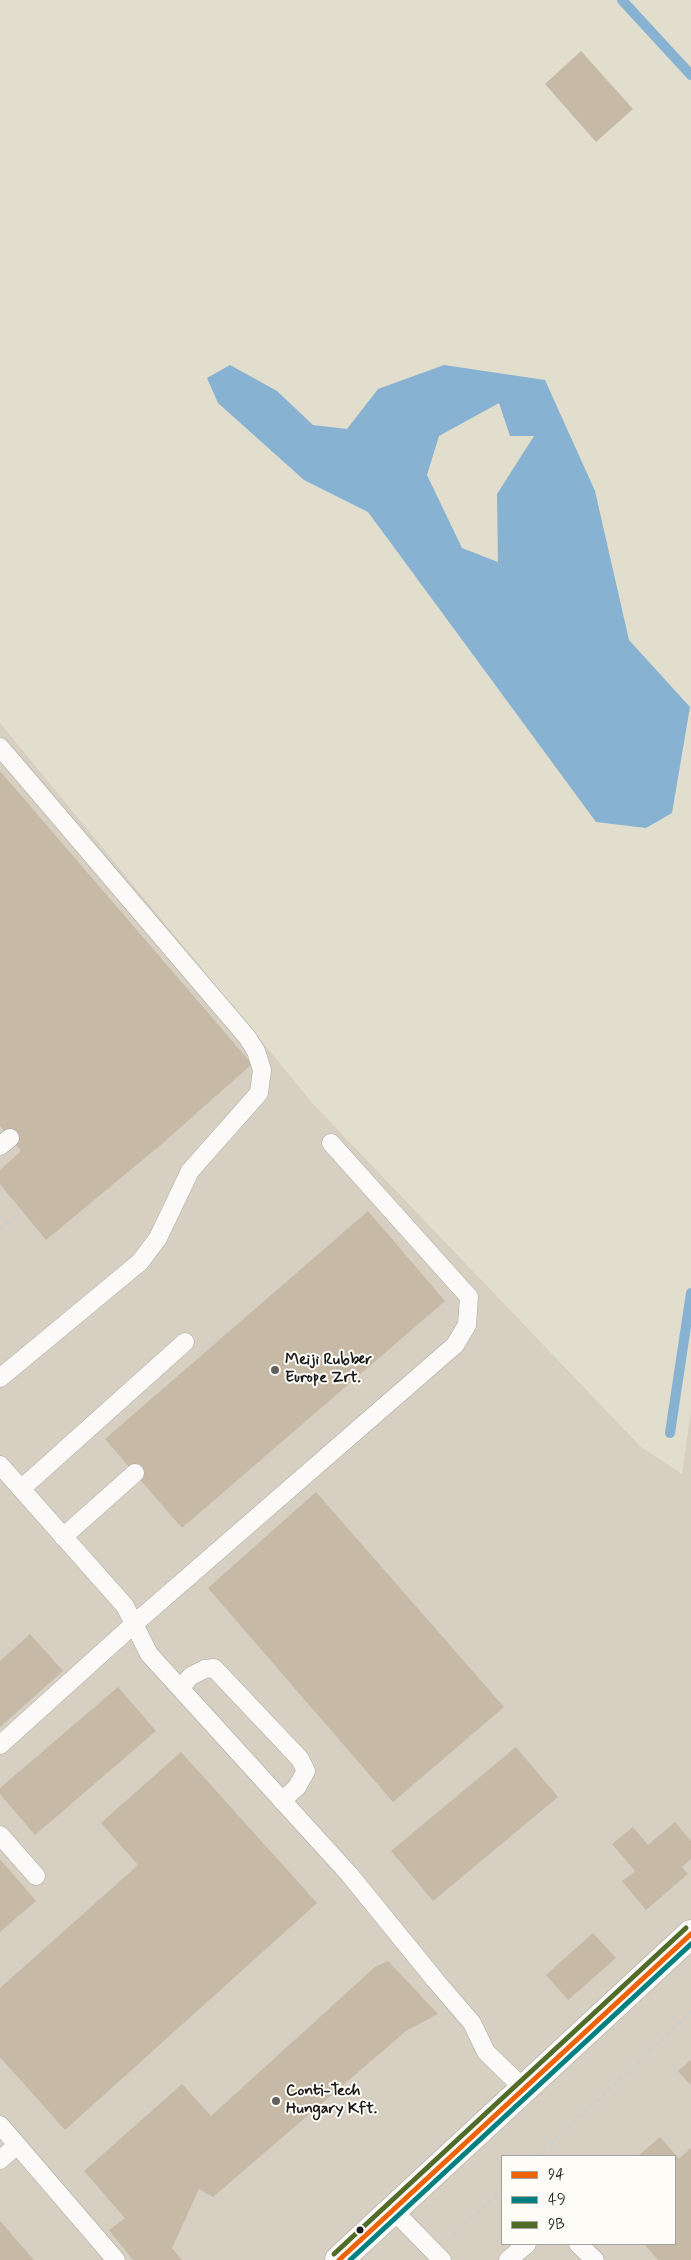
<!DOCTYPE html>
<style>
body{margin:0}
#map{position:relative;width:691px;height:2260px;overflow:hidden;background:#e2decd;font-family:Mynerve,sans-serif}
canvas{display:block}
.legend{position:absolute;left:501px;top:2155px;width:175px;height:90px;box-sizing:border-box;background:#fdfcf7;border:1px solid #a3a29f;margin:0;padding:6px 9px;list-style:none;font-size:15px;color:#1c1c1c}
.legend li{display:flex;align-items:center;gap:10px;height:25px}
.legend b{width:25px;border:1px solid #a3a29f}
</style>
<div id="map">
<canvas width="691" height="2260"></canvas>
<ul class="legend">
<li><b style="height:6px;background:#ef6308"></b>94</li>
<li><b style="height:6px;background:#008080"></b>49</li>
<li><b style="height:6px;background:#516c28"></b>9B</li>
</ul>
</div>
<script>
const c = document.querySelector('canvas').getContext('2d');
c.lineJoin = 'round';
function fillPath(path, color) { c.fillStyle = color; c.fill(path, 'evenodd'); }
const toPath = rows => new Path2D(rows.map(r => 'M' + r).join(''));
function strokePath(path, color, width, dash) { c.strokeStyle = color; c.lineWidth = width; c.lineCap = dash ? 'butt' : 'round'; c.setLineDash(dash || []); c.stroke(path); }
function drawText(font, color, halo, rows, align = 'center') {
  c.font = font + ' Mynerve,sans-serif'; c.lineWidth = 4; c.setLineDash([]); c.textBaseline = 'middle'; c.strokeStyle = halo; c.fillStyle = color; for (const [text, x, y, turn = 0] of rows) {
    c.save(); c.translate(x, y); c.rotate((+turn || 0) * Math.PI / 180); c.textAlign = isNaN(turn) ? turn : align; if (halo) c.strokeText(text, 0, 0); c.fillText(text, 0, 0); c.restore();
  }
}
const industrial = toPath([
 [0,723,314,1105,641,1447,682,1474,691,1411,691,2260,0,2260],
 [502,2156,675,2156,675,2244,502,2244]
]);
const water = toPath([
 [230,365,277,391,313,425,347,429,378,389,444,365,545,380,595,491,629,640,690,707,672,813,646,828,596,822,368,512,304,480,218,403,207,378],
 [499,403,510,436,534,436,497,494,498,562,462,548,427,475,439,436]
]);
const stream = toPath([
 [622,0,691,75],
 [670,1433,691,1293]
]);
const building = toPath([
 [581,51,633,109,596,142,545,84],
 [0,771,252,1064,163,1143,46,1240,0,1184,0,1170,21,1151,0,1126],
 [368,1211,445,1301,182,1528,105,1439],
 [316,1492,504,1707,393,1802,208,1588],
 [30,1634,63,1671,0,1727,0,1661],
 [118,1687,156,1731,35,1835,0,1794,0,1788],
 [516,1747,558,1797,433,1901,391,1851],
 [181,1752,317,1903,65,2130,0,2057,0,1988,138,1865,101,1823],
 [675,1822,691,1841,691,1859,682,1867,688,1874,646,1910,622,1881,635,1871,612,1844,633,1827,648,1845],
 [0,1859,36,1901,0,1932],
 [593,1933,616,1958,568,2000,546,1975],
 [388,1961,438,2014,406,2031,213,2197,199,2189,172,2248,182,2260,133,2260,109,2230,125,2218,84,2171,182,2084,211,2116,375,1967],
 [691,2060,691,2085,678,2071],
 [660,2137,679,2159,691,2148,691,2260,658,2260,644,2244,675,2244,675,2156,638,2156],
 [0,2221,34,2260,0,2260]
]);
const path = toPath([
 [0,1229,21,1210],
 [538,2156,691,2012],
 [453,2236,502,2190]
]);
const service = toPath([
 [0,747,247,1037,256,1051,262,1070,259,1093,190,1171,158,1238,140,1262,0,1378],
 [0,1146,10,1138],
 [0,1465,125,1606,149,1654,349,1874,436,1981,472,2023,486,2052,524,2089],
 [21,1489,185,1342],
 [63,1537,135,1473],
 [180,1688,191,1676,205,1669,214,1668,300,1759,306,1771,297,1787,282,1801],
 [0,1745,134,1624,455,1345,467,1325,469,1297,331,1143],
 [0,1835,36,1876],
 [0,2125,116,2260],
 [0,2160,17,2145],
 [393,2210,442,2260],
 [578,2244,595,2260],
 [508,2260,527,2244]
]);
const minor = toPath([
 [339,2260,691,1934]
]);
const bus1 = toPath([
 [339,2260,691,1934]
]);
const bus2 = toPath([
 [350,2260,691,1944]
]);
const bus3 = toPath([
 [334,2254,686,1928]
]);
const markers = [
 [275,1370,5,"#61605a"],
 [276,2101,5,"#61605a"],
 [360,2230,4.5,"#1c1c1c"]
];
const poiNames = [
 ["Meiji Rubber",285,1361],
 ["Europe Zrt.",285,1379],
 ["Conti-Tech",286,2092],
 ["Hungary Kft.",286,2110]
];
fillPath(industrial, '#d7cfc2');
fillPath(water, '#88b2d1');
strokePath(stream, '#88b2d1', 10);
fillPath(building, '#c6baa7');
strokePath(service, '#aba89d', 19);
strokePath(minor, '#aba89d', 29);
strokePath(path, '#cececa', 3, [4, 4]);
strokePath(service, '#fbfaf8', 18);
strokePath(minor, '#fbfaf8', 28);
strokePath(bus1, '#ef6308', 5);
strokePath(bus2, '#008080', 5);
strokePath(bus3, '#516c28', 5);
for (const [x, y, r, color] of markers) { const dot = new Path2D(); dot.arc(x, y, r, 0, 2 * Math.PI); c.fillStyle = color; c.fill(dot); strokePath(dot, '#fdfcf7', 2); }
drawText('bold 16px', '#1c1c1c', '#fdfcf7', poiNames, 'left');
</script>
